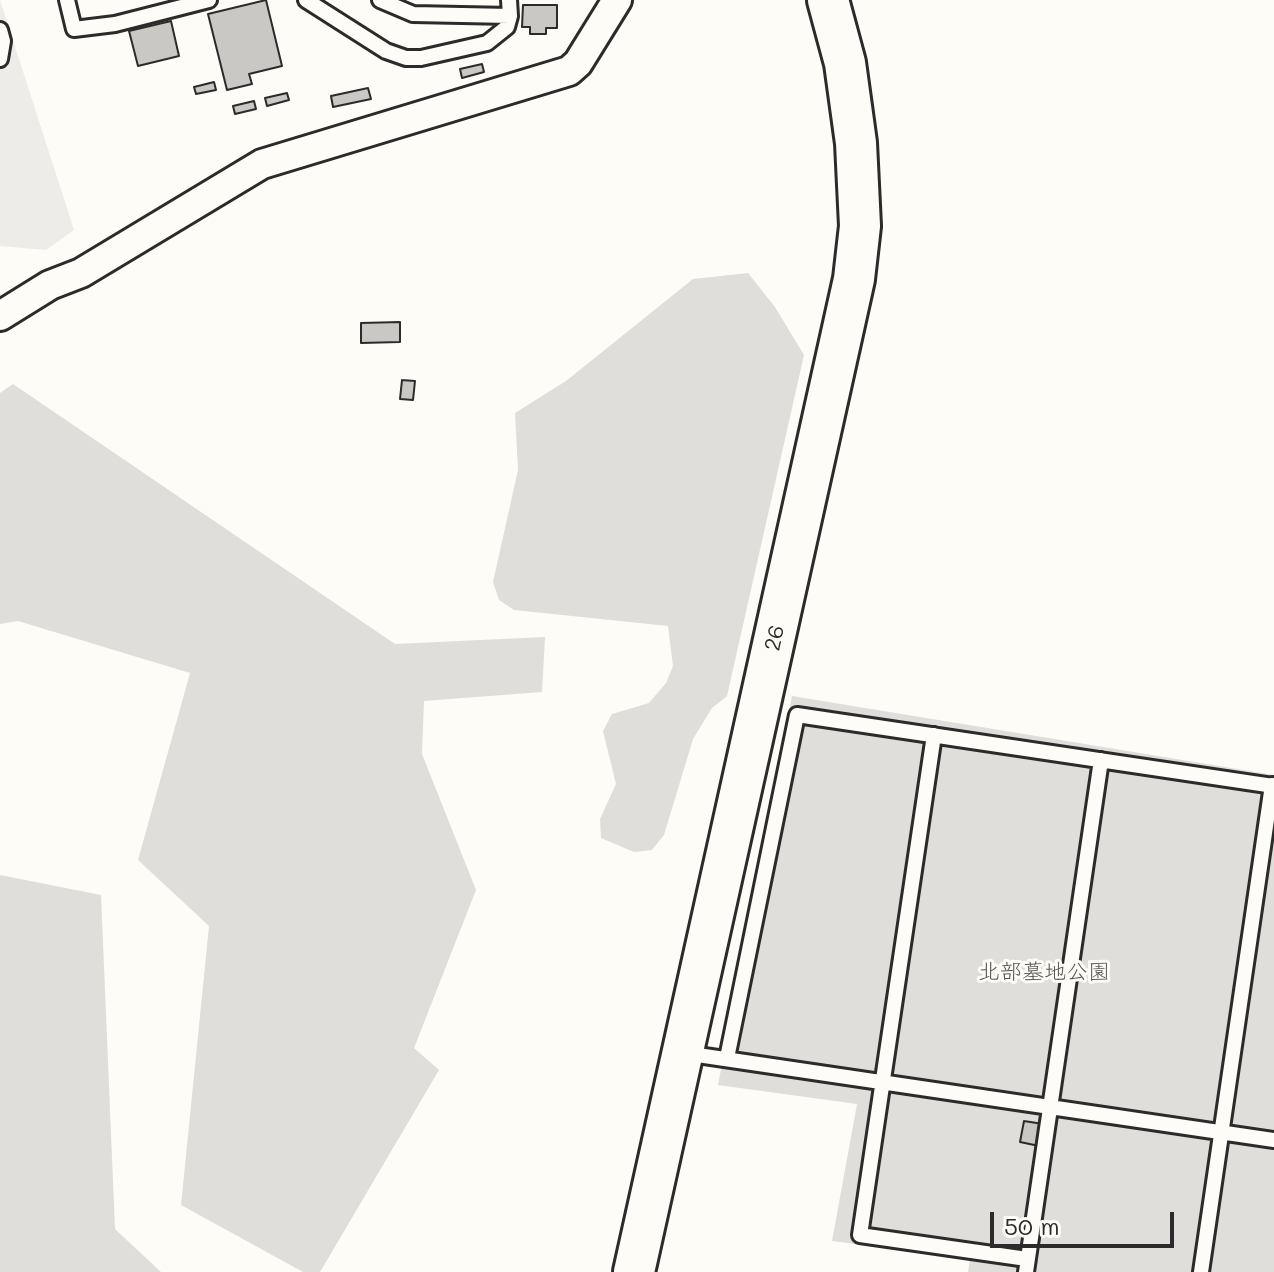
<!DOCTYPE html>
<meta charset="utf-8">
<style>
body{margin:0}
#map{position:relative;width:1274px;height:1272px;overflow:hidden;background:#fdfcf7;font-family:Mali,sans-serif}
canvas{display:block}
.scale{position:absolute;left:990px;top:1212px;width:184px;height:36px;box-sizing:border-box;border:4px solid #2b2b2b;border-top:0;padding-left:10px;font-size:24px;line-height:28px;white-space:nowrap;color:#2b2b2b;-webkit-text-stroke:6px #fdfcf7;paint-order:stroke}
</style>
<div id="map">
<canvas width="1274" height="1272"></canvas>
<div class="scale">50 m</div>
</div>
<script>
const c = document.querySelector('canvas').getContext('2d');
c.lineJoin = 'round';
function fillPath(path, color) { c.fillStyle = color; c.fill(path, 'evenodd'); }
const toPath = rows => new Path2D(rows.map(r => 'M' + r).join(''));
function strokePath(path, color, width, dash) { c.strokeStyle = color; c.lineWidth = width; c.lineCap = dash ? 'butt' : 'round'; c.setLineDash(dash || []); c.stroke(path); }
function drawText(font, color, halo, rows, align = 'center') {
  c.font = font + ' Mali,"Klee One",sans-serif'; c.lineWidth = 6; c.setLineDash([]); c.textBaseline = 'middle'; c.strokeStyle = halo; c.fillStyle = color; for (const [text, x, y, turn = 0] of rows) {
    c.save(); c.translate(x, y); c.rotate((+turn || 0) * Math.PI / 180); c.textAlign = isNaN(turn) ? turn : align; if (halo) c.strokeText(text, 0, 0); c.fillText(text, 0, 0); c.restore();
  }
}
const built = toPath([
 [0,0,74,230,46,250,0,246]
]);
const green = toPath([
 [748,273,775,307,804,355,727,696,712,708,693,739,664,835,652,850,634,852,601,838,600,819,616,784,603,731,612,714,649,703,666,683,673,666,668,626,514,610,499,600,493,582,518,470,515,413,566,381,693,279],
 [13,384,395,644,545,637,542,692,424,701,422,754,476,890,414,1048,439,1070,320,1272,303,1272,181,1205,209,926,138,860,190,673,18,621,0,624,0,393],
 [792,696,1274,775,1274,1272,968,1272,970,1259,832,1241,857,1104,718,1085],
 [0,875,101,895,115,1229,161,1272,0,1272]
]);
const building = toPath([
 [266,0,282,66,249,74,252,84,227,90,208,14,266,0],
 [523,5,557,5,557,28,546,28,546,34,530,34,530,27,522,27,523,5],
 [171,21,179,56,138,66,129,31,171,21],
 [482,64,484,72,462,78,460,69,482,64],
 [214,82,216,90,196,94,194,87,214,82],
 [368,88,371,99,333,107,331,96,368,88],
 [287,93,289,100,267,106,265,98,287,93],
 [254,101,256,109,235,114,233,106,254,101],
 [400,322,400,342,361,343,361,323,400,322],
 [402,380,415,381,413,400,400,399,402,380],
 [1024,1121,1043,1124,1039,1146,1020,1142,1024,1121]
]);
const lane = toPath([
 [67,0,74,29,115,24,209,0],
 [306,0,386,51,406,58,421,58,487,43,507,27,510,16],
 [380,0,413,14,510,16,509,0],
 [0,30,3,41,0,59],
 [934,735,860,1235,1027,1259],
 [684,1053,1274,1140],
 [727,1058,797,715,1274,786],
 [1026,1272,1101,760],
 [1201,1272,1272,785]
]);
const street = toPath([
 [0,316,50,285,81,273,262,164,569,71,578,63,617,0]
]);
const secondary = toPath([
 [634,1272,854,279,860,226,856,143,845,63,828,0]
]);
const streetNames = [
 ["26",775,638,-78]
];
const parkNames = [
 ["北部墓地公園",1044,972]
];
fillPath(built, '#edece8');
fillPath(green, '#dfdeda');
fillPath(building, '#c9c8c4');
strokePath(building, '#2b2b2b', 2);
strokePath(lane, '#2b2b2b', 20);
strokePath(street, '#2b2b2b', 34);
strokePath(secondary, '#2b2b2b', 46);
strokePath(lane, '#fdfcf7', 14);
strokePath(street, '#fdfcf7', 28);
strokePath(secondary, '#fdfcf7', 40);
drawText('22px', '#2b2b2b', '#fdfcf7', streetNames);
drawText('22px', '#585857', '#fdfcf7', parkNames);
</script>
